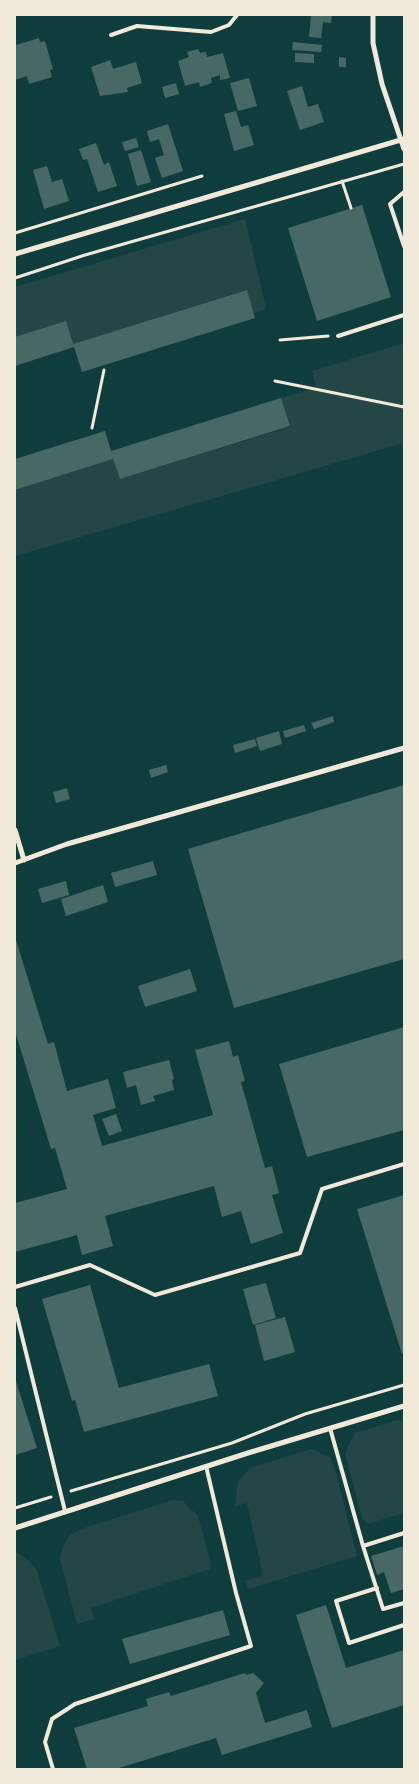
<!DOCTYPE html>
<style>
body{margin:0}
#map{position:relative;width:419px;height:1784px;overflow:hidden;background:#0f3d3e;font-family:Overpass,sans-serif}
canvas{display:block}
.frame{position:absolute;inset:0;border:16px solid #f1e9da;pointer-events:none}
</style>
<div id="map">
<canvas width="419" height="1784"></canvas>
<div class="frame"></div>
</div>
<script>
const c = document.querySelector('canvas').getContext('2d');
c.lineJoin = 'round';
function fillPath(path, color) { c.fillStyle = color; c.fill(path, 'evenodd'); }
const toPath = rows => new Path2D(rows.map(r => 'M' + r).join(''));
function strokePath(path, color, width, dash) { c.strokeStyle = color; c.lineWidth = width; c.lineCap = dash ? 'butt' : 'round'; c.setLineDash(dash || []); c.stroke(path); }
const green = toPath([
 [245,219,266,308,254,314,246,290,73,344,15,337,15,287],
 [404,343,404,443,15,556,15,490,113,459,120,479,290,427,281,398,316,388,312,371],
 [397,1420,404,1421,404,1513,367,1524,362,1518,345,1453,355,1433],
 [311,1449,330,1458,335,1469,357,1556,248,1589,245,1581,263,1575,247,1503,235,1506,238,1482,250,1468],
 [173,1500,183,1501,198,1516,211,1564,210,1569,91,1608,94,1619,77,1624,60,1559,63,1546,70,1535,81,1529],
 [15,1551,28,1560,37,1571,60,1646,15,1660]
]);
const building = toPath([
 [311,15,332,15,331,23,323,22,321,38,309,37],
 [39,38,40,42,45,41,53,69,50,70,52,77,29,84,27,76,15,80,16,45],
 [293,42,322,45,321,52,292,50],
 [198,49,200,53,206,52,207,57,223,53,230,78,220,80,220,75,211,78,212,83,200,87,199,82,185,86,178,61,189,57,187,52],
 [295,53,314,54,314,63,295,62],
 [339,57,346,58,346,67,339,67],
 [110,60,113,69,136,62,142,83,127,88,128,92,100,96,91,67],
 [249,78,257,106,238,111,230,83],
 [176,83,179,94,165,98,162,87],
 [302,86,308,107,318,104,324,122,300,130,287,91],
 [236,111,241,127,248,125,254,145,234,151,224,114],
 [168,124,183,171,162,178,155,158,164,155,159,139,150,142,147,131],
 [136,138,139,147,125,151,122,142],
 [96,143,104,165,109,162,117,186,98,192,87,159,83,160,79,149],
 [141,150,151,182,137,186,128,154],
 [47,166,52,182,62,179,69,201,44,209,33,170],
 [362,205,391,297,317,321,288,228],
 [247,290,255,318,82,372,74,347,15,366,15,337,66,321,73,344],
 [281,398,290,426,120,479,113,459,15,490,15,459,105,431,111,451],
 [333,716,334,722,314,729,311,723],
 [304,725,306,731,285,738,283,731],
 [279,731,282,744,260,751,256,738],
 [255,739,257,746,235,753,233,745],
 [166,765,168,772,151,778,149,770],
 [404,785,404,959,234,1008,188,849],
 [67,788,70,799,56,803,53,792],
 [153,861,157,875,115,887,111,873],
 [66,881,69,895,42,903,38,889],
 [103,885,108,902,66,916,61,899],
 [16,940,48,1044,54,1042,67,1091,108,1079,116,1108,93,1115,102,1146,213,1115,195,1050,229,1041,233,1057,238,1055,245,1081,241,1082,265,1168,272,1166,279,1193,272,1195,283,1233,251,1244,241,1211,222,1217,214,1186,105,1216,113,1246,82,1255,77,1235,15,1252,15,1203,67,1189,55,1148,51,1149,15,1031],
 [190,969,197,991,145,1007,138,986],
 [404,1027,404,1130,307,1157,279,1064],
 [169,1060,174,1079,172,1080,174,1090,153,1096,155,1101,141,1105,136,1085,127,1088,123,1072],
 [116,1114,122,1131,109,1136,102,1119],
 [404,1195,404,1353,402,1354,357,1209],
 [266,1283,276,1318,253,1325,243,1289],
 [90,1285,119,1388,209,1364,218,1396,84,1432,75,1400,72,1401,42,1299],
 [285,1317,295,1352,264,1361,255,1325],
 [15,1378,37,1448,15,1455],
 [404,1546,404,1589,391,1593,384,1572,377,1575,371,1556],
 [326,1605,346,1668,404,1650,404,1705,332,1728,296,1615],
 [223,1610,230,1635,130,1664,122,1639],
 [245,1673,246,1675,253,1673,264,1683,256,1693,265,1723,307,1710,312,1727,222,1755,216,1738,116,1769,87,1769,74,1728,148,1706,146,1699,169,1692,171,1696]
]);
const path = toPath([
 [342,181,351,208],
 [15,233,202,176],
 [15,278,85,255,404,164],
 [280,340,328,336],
 [275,381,404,407],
 [92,428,104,370],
 [71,1491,232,1443,305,1414,404,1385],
 [15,1508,51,1497]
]);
const service = toPath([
 [111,35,137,26,211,32,229,25,237,15],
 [404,192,390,204,404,246],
 [338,336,404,315],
 [15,1287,90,1265,155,1295,300,1253,322,1189,404,1164],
 [15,1308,65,1511],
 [330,1428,363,1546,404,1533],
 [363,1546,383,1609,404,1603],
 [377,1588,336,1601,349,1643,404,1625],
 [53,1769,45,1742,52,1719,75,1704,251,1646,236,1593,206,1466]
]);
const minor = toPath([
 [373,15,373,43,382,84,404,149],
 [15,254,404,139],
 [15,830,24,860],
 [15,863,67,844,404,748],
 [15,1528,248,1453,404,1406]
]);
fillPath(green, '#244646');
fillPath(building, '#486865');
strokePath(path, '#f1e9da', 3);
strokePath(service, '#f1e9da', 4);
strokePath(minor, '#f1e9da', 5);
</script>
